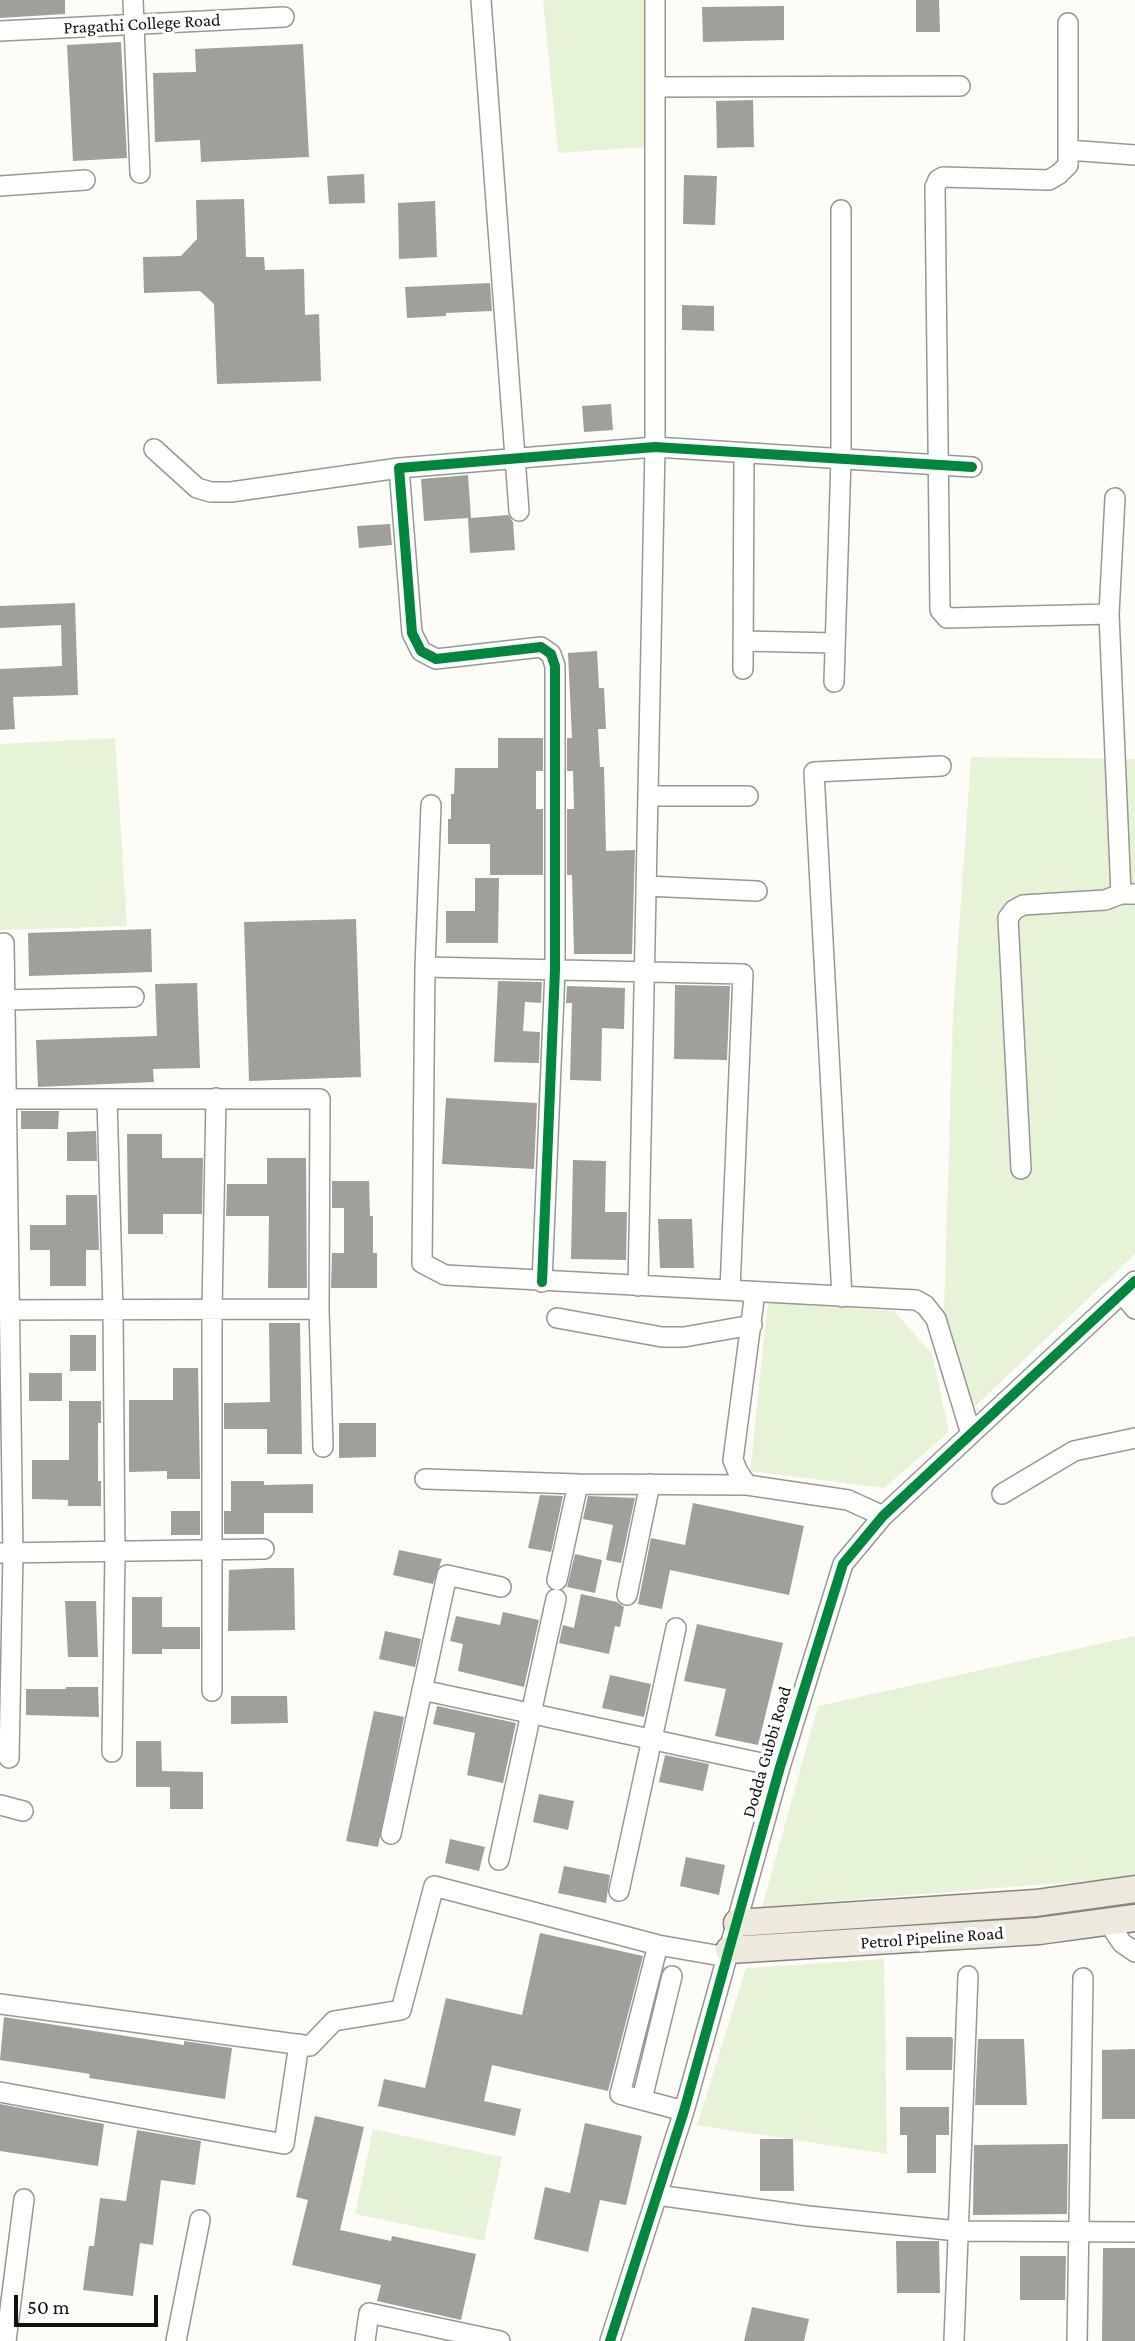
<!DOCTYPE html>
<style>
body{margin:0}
#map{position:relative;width:1135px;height:2341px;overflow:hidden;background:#fdfcf7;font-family:"Crimson Pro",serif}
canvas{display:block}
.scale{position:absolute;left:14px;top:2295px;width:144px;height:32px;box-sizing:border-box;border:4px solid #111;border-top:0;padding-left:9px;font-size:21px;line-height:24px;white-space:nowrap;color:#111;-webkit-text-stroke:5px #fff;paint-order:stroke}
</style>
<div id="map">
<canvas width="1135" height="2341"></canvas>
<div class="scale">50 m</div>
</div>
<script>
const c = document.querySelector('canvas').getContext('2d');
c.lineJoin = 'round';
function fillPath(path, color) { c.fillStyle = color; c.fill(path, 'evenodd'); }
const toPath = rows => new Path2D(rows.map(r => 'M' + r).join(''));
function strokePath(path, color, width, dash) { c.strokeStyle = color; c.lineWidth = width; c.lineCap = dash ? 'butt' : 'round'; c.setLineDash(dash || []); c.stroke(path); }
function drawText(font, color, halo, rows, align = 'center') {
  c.font = font + ' "Crimson Pro",serif'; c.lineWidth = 7; c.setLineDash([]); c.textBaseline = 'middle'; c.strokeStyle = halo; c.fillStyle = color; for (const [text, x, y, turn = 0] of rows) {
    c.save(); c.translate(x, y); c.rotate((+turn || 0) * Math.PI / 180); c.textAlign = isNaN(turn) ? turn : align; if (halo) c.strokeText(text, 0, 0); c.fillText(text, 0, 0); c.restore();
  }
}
const green = toPath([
 [543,0,646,0,646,147,558,153],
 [115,738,127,926,0,930,0,744],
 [971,757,1135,759,1135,1254,969,1412,944,1313,953,1015],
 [768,1302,894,1311,932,1354,949,1432,884,1488,750,1471],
 [1135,1636,1135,1877,762,1907,818,1706],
 [884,1959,887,2154,697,2125,746,1968],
 [373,2129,502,2157,484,2241,355,2214]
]);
const building = toPath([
 [0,0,65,0,65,14,0,18],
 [916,0,939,0,940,32,916,32],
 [784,6,784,40,703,42,702,7],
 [121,42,127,158,73,161,67,45],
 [303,44,309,157,201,162,200,140,155,142,153,73,196,72,195,49],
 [753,100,754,147,717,148,716,101],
 [364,174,365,203,329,204,327,176],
 [684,175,717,176,715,225,683,224],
 [244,199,246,257,264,257,265,270,304,269,305,315,319,314,321,381,217,384,214,304,200,291,144,293,143,257,181,256,197,239,196,200],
 [435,201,437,257,399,259,398,203],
 [490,283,492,311,446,313,446,316,407,318,405,287],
 [682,305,714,306,714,331,682,330],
 [611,404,613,430,584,432,582,406],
 [468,475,471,518,508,515,513,522,515,550,470,553,468,518,424,521,421,479],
 [390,524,392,545,359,548,357,526],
 [75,603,78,695,13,697,15,729,0,730,0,669,62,666,61,625,0,628,0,606],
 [597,651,599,688,604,688,606,729,598,729,600,767,604,767,606,851,635,850,632,954,574,954,572,875,567,875,567,809,574,809,573,771,567,771,567,738,572,738,568,653],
 [498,738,543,738,543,771,536,771,536,809,543,809,543,875,490,875,490,844,448,844,448,819,451,819,451,794,454,794,455,768,498,768],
 [475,878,499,878,498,943,446,943,446,911,475,911],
 [356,919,361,1077,249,1081,244,922],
 [151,929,152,972,29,976,28,933],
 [498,981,542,982,541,1003,525,1002,523,1031,540,1032,539,1063,494,1062],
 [197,983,200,1068,153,1069,154,1082,38,1087,36,1040,157,1036,155,984],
 [675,985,730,986,727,1060,674,1059],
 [567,986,625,988,624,1029,602,1028,601,1081,570,1080,572,1003,566,1003],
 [446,1098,537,1103,534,1169,442,1164],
 [21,1111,59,1111,58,1129,21,1129],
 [96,1131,97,1161,67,1161,67,1132],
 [127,1134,162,1134,162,1158,203,1158,202,1214,163,1214,163,1234,128,1234],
 [267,1158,306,1158,307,1288,268,1288,269,1216,226,1216,227,1184,267,1184],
 [573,1160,606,1161,605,1212,627,1212,626,1260,571,1259],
 [332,1181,369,1181,370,1216,373,1216,373,1253,377,1253,377,1288,331,1288,332,1253,344,1253,344,1208,332,1208],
 [66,1195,97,1195,99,1250,86,1250,86,1286,50,1286,50,1250,30,1250,30,1225,66,1225],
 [658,1219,692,1219,694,1268,660,1268],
 [269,1323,300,1323,302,1454,267,1454,267,1429,224,1429,224,1403,270,1402],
 [70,1335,96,1335,96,1371,70,1371],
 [173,1368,198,1368,200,1479,167,1479,167,1471,129,1472,129,1400,173,1400],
 [29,1373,62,1373,62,1401,29,1401],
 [69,1401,101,1401,101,1423,98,1423,98,1481,101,1481,101,1506,68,1506,68,1500,32,1499,32,1460,69,1460],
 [339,1423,376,1423,376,1457,339,1458],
 [231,1481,264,1481,264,1485,313,1484,313,1513,264,1513,264,1534,224,1534,224,1511,231,1511],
 [540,1495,563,1496,551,1552,528,1548],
 [588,1496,635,1498,621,1563,606,1560,613,1525,583,1519],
 [693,1503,804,1526,789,1595,670,1570,662,1609,638,1604,651,1538,685,1545],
 [171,1511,200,1511,200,1535,171,1535],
 [399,1550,442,1559,433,1584,393,1575],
 [575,1554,602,1560,595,1593,567,1587],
 [268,1568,294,1568,295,1630,228,1631,229,1570],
 [581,1594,617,1602,624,1607,620,1627,615,1626,609,1654,559,1643,563,1625,574,1628],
 [132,1597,162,1597,162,1627,200,1627,200,1649,162,1649,162,1654,132,1654],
 [65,1601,96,1601,98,1657,68,1657],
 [503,1612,539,1620,524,1687,458,1671,463,1644,450,1641,456,1616,500,1625],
 [697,1624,783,1643,758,1745,715,1736,726,1689,684,1681],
 [385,1631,421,1639,415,1667,379,1659],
 [610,1675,651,1684,644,1717,602,1708],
 [66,1687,98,1687,99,1717,26,1715,26,1689,66,1689],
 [231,1696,287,1696,288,1723,231,1724],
 [437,1706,516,1723,503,1783,467,1775,475,1733,433,1724],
 [374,1711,404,1717,378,1847,346,1841],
 [136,1741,161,1741,162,1771,203,1772,203,1809,170,1809,170,1787,136,1787],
 [665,1755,709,1764,703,1791,659,1782],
 [539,1794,574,1801,568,1830,533,1822],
 [450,1839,485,1847,479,1871,445,1863],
 [686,1857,725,1865,719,1895,680,1886],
 [564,1866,610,1875,606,1903,558,1893],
 [540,1933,643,1956,608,2091,492,2065,484,2101,521,2109,515,2136,378,2106,384,2079,425,2088,446,1998,522,2015],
 [4,2017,184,2045,184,2041,232,2048,225,2099,89,2078,90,2074,0,2060],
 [906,2037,951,2037,953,2039,952,2070,906,2070],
 [978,2039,1024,2039,1027,2105,975,2105],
 [1135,2049,1135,2119,1102,2119,1102,2050],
 [0,2104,104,2124,98,2166,0,2151],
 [900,2107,949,2107,949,2135,936,2135,936,2173,907,2173,907,2135,900,2135],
 [315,2116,364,2127,340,2230,391,2241,392,2236,476,2254,461,2320,377,2301,381,2285,292,2265,308,2200,296,2197],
 [585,2123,642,2136,626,2205,600,2200,588,2252,534,2239,545,2187,570,2193],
 [137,2130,201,2141,195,2185,161,2180,153,2245,140,2243,133,2296,83,2290,89,2246,94,2246,100,2198,126,2201],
 [760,2139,793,2139,794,2191,760,2191],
 [1068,2144,1067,2214,973,2215,974,2145],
 [896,2241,939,2241,940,2293,897,2293],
 [1103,2248,1135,2248,1135,2341,1102,2341],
 [1020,2256,1066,2256,1065,2300,1020,2300],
 [752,2307,809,2319,804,2341,744,2341]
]);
const minor = toPath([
 [133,0,140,173],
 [481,0,519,511],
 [1068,23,1068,165,1059,174,1049,180,943,177,938,180,935,187,940,610,947,618,1109,614],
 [0,31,284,17],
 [655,87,960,86],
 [1068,150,1135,155],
 [0,186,85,180],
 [154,449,197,488,211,492,231,492,399,468,655,447,972,467],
 [399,468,412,633,421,651,436,659,541,647,551,654,555,666,555,970,542,1282],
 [1115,498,1109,614,1121,894],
 [743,641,835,643],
 [743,669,744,453],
 [834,682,841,459,841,210],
 [649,796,748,796],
 [431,805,425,967,422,1263,445,1275,916,1300,925,1305,936,1319,971,1434],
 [646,886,757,891],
 [4,943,13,1553,9,1758],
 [425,967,743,974,730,1290],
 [4,1000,134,997],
 [6,1099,320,1099,319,1309,323,1447],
 [107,1099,113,1310,115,1552,112,1752],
 [1021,1169,1008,918,1014,910,1023,905,1105,900,1121,894,1135,894],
 [638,1286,655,447,655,0],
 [755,1292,733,1460,738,1472,747,1485,848,1500,883,1516],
 [1122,1293,1135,1309],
 [842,1297,814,772,941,766],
 [0,1310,319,1309],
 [557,1318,662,1337,684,1337,752,1325],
 [425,1479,578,1484,747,1485],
 [1002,1494,1074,1451,1135,1438],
 [1,1553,264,1549],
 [557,1580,578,1484],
 [627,1595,650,1484],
 [422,1690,780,1767],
 [212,1691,212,1309,216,1098],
 [0,1805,23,1811],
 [391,1834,447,1575,501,1587],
 [499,1860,556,1599],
 [619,1891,676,1628],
 [1108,1922,1122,1943,1135,1952],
 [658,1945,620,2094,684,2111],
 [0,2004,310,2046,334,2021,401,2010,434,1886,658,1945,727,1957],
 [0,2092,284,2144,299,2044],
 [642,2099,672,1976],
 [657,2195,808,2216,958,2231,1135,2232],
 [6,2341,24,2199],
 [176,2341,200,2220],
 [365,2341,369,2313,500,2341],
 [610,2341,684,2111,780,1767,843,1564,883,1516,1135,1281],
 [954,2341,968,1976],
 [1077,2341,1083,1978]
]);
const major = toPath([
 [737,1923,1036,1903,1135,1889],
 [729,1950,1039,1931,1135,1918]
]);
const cycleway = toPath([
 [542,1282,555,970,555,666,551,654,541,647,436,659,421,651,412,633,399,468,655,447,972,467],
 [610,2341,684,2111,780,1767,843,1564,883,1516,1135,1281]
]);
const streetNames = [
 ["Pragathi College Road",142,24,-3],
 ["Dodda Gubbi Road",767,1752,-74],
 ["Petrol Pipeline Road",932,1938,-4]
];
fillPath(green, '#e7f3d7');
fillPath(building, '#a19f9c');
strokePath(minor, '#979795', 22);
strokePath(major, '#858482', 29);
strokePath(minor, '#fffffe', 19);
strokePath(major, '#ede9dc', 26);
strokePath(cycleway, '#00873e', 10);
drawText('18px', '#111', '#fff', streetNames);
</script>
